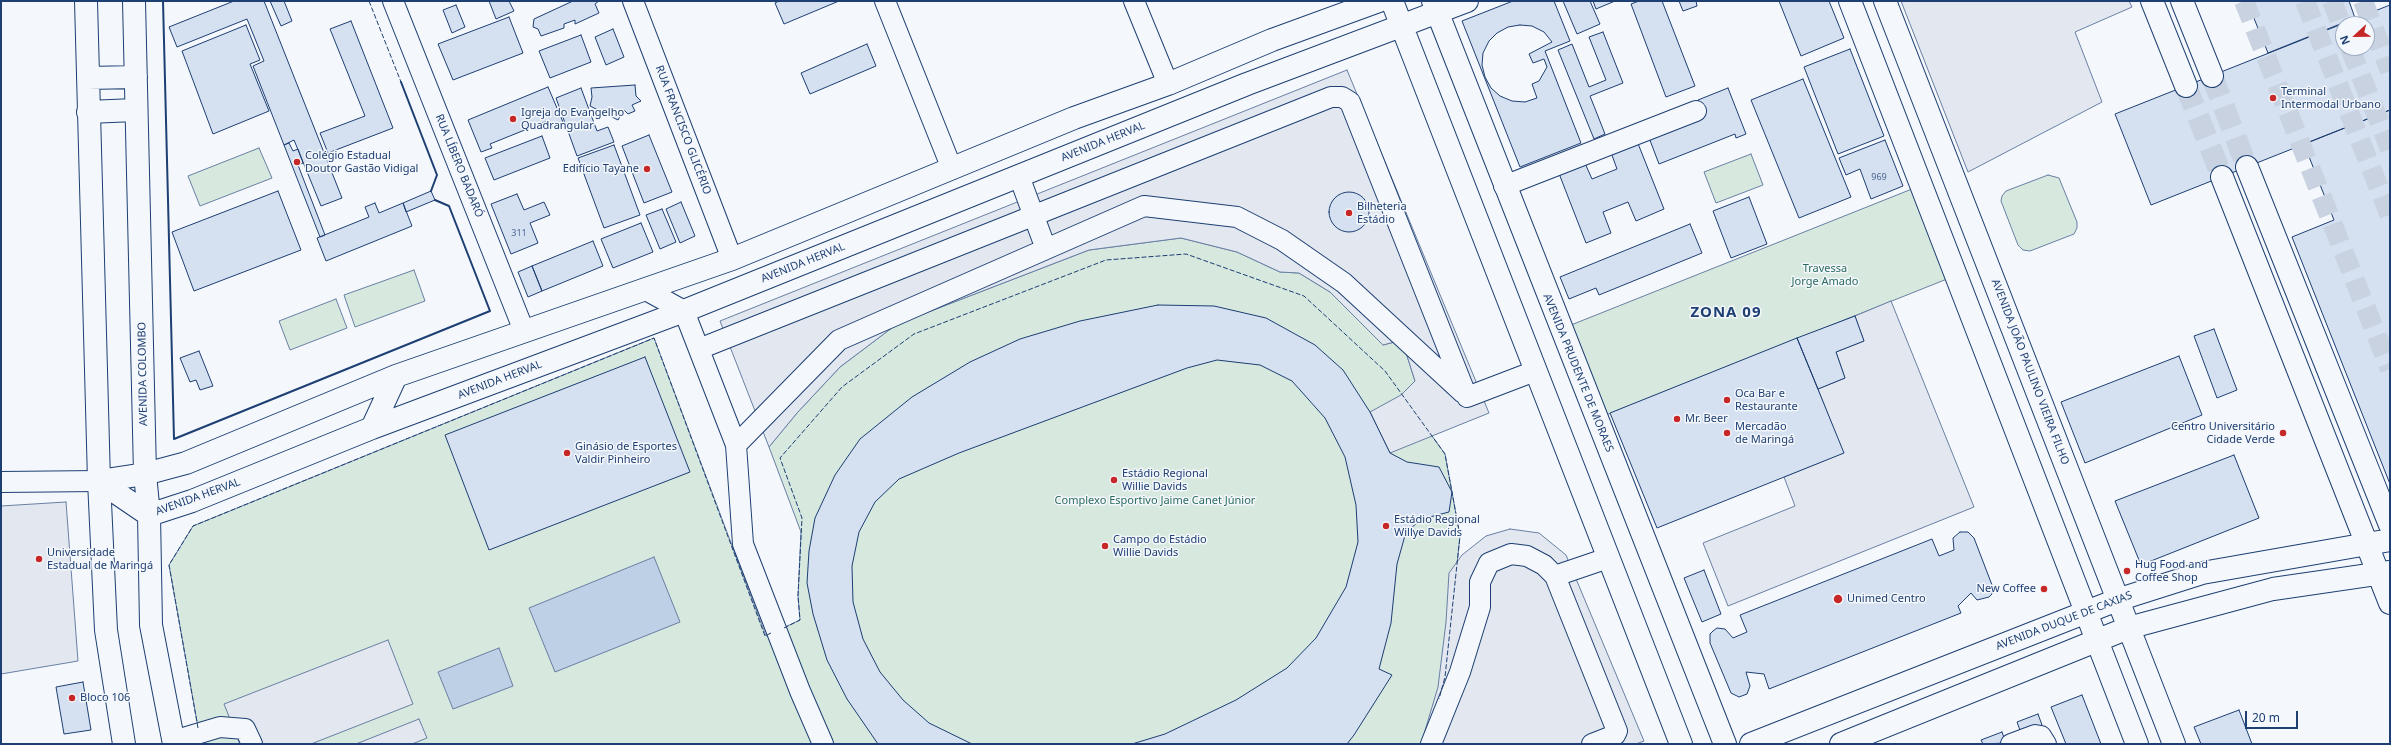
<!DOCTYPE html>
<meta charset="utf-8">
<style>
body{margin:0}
#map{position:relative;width:2391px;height:745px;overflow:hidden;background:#f4f7fb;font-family:"Noto Sans",sans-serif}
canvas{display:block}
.frame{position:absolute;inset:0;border:2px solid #1d3f73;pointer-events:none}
.north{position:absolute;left:2335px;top:16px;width:40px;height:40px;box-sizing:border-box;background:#f4f7fb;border:1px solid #9eadc5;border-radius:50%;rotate:248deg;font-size:11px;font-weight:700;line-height:16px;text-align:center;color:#1d3f73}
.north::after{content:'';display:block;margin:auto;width:14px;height:18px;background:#c62828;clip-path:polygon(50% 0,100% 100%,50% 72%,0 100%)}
.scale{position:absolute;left:2245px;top:711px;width:53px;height:18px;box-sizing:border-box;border:2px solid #1d3f73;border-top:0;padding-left:5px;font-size:12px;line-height:14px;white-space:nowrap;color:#1d3f73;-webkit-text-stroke:3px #f4f7fb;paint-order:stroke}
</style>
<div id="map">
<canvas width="2391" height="745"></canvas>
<div class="frame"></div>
<div class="north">N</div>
<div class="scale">20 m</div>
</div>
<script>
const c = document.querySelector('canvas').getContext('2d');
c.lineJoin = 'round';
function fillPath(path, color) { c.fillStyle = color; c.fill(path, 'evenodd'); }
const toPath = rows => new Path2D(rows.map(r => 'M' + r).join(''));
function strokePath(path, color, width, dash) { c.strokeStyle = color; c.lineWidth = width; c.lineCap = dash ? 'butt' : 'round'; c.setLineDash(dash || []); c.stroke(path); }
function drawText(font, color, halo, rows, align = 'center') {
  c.font = font + ' "Noto Sans",sans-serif'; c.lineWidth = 3; c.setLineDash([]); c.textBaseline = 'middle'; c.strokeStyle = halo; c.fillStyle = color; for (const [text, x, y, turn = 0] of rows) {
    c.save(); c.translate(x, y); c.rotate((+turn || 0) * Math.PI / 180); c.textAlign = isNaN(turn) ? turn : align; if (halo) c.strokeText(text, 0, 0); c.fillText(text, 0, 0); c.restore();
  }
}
const green = toPath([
 [259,148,272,178,200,206,188,176,259,148],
 [1751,154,1763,185,1716,203,1704,172,1751,154],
 [2048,175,2059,178,2077,222,2077,228,2074,234,2030,251,2023,250,2018,245,2001,201,2002,196,2006,191,2048,175],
 [1922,185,1957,275,1596,419,1561,329,1922,185],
 [1181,238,1237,252,1280,272,1299,273,1330,292,1383,345,1402,340,1415,381,1402,394,1445,454,1460,536,1445,677,1428,744,201,744,169,565,193,526,654,338,766,636,800,620,798,596,801,532,769,447,797,413,840,367,897,324,1089,250,1181,238],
 [414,270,425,301,355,327,344,295,414,270],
 [336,299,347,328,290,350,279,321,336,299]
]);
const parking = toPath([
 [1901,1,2129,1,2132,7,2075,32,2102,102,1968,172,1901,1],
 [1347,70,1489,413,1390,453,1370,412,1401,395,1415,381,1402,340,1383,345,1330,292,1299,273,1280,272,1237,252,1181,238,1089,250,897,324,840,367,797,413,769,447,720,321,1347,70],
 [1891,301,1974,507,1728,606,1703,543,1795,506,1784,477,1843,453,1818,389,1845,378,1836,352,1864,341,1855,316,1891,301],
 [66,502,78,661,1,674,1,506,66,502],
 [1510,529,1539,533,1566,555,1644,741,1636,744,1421,744,1438,687,1446,622,1449,573,1462,555,1486,536,1510,529],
 [388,640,413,704,311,744,240,744,224,704,388,640],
 [419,719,427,738,412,744,356,744,419,719]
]);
const water = toPath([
 [654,557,680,622,555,672,529,608,654,557],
 [499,648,513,686,453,709,438,672,499,648]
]);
const building = toPath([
 [234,1,264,1,342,198,321,206,294,140,284,145,253,66,264,61,247,19,177,47,169,27,234,1],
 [270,1,284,1,292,21,281,26,270,1],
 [489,1,509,1,514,11,496,19,489,1],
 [573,1,599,1,595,4,599,13,575,24,575,20,564,24,564,28,541,36,538,29,533,27,534,19,573,1],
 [779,1,839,1,784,24,775,3,779,1],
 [1513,1,1554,1,1570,41,1545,51,1581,143,1520,167,1462,21,1513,1],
 [1563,1,1590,1,1600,24,1577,34,1563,1],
 [1593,1,1615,1,1596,9,1593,1],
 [1639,1,1662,1,1695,86,1666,97,1631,4,1639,1],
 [1679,1,1696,1,1697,6,1683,11,1679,1],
 [1779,1,1829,1,1844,38,1801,56,1779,1],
 [2247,1,2349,1,2355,18,2268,53,2247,1],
 [456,5,465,27,452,33,443,10,456,5],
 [2390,5,2390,110,2151,205,2115,114,2390,5],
 [2343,24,2367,24,2367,48,2343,48,2343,24],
 [509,17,523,53,453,80,438,44,509,17],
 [351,21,393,128,328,153,320,133,365,116,330,29,351,21],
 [246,25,260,60,250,64,269,111,213,134,182,51,246,25],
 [1520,25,1532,26,1544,32,1552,42,1529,54,1533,63,1544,59,1547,67,1539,81,1532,84,1537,98,1525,102,1512,101,1500,96,1491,88,1485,77,1482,65,1483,53,1489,41,1497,33,1508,27,1520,25],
 [613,29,624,57,606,65,595,37,613,29],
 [1603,32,1623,83,1590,96,1605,134,1594,139,1558,50,1572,44,1589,87,1606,80,1589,37,1603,32],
 [581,35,591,62,550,78,539,51,581,35],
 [867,44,876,66,810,94,801,73,867,44],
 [1850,49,1884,136,1838,154,1804,67,1850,49],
 [1803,79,1851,197,1799,218,1751,100,1803,79],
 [635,85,636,96,641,101,632,105,635,111,628,114,624,110,618,120,590,106,592,97,591,88,635,85],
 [548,87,563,122,550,128,547,121,490,144,492,148,481,152,468,120,548,87],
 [581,88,597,131,608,127,614,142,577,156,556,98,581,88],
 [1728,88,1746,134,1736,138,1735,134,1659,164,1648,135,1704,114,1698,100,1728,88],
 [2390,110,2390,484,2292,237,2334,220,2304,144,2390,110],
 [649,135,672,192,644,203,622,146,649,135],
 [542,136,550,158,494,180,485,158,542,136],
 [1635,136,1664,209,1636,221,1628,202,1603,212,1611,233,1586,243,1558,171,1584,161,1592,179,1617,169,1609,147,1635,136],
 [1885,140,1903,186,1871,199,1860,169,1846,175,1839,158,1885,140],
 [289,143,293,151,298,149,303,163,298,165,325,235,320,237,284,145,289,143],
 [614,145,640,215,604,228,578,158,614,145],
 [278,191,301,250,194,291,172,232,278,191],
 [431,191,435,200,406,212,403,203,431,191],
 '1329 212a20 20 0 1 1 40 0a20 20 0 1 1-40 0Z',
 [517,194,524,210,544,202,550,215,530,223,538,243,511,254,491,204,517,194],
 [1749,197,1767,244,1731,258,1713,211,1749,197],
 [681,202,695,236,680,243,666,209,681,202],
 [375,203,379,213,403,203,412,226,326,261,317,238,369,217,365,207,375,203],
 [662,209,676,242,660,249,646,215,662,209],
 [641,223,653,252,613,268,601,239,641,223],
 [1690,224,1702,253,1599,295,1596,288,1569,299,1560,277,1690,224],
 [593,241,603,266,542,291,532,266,593,241],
 [532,266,542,291,528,297,518,272,532,266],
 [1158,305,1214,306,1266,318,1315,345,1343,370,1370,412,1390,453,1407,462,1439,467,1452,492,1449,512,1422,519,1406,532,1397,564,1391,623,1379,669,1392,675,1354,735,1347,744,1132,744,1165,734,1236,700,1287,668,1316,638,1346,587,1358,542,1356,505,1345,457,1325,418,1292,381,1260,365,1217,360,1187,368,959,453,899,479,875,502,859,532,852,566,853,602,863,639,880,672,903,700,929,723,972,744,878,744,847,699,827,660,813,614,807,583,809,551,815,518,835,475,860,439,912,397,970,362,1020,339,1080,321,1158,305],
 [1855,316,1864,341,1836,352,1845,378,1818,389,1797,338,1855,316],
 [2214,329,2237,390,2217,398,2194,336,2214,329],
 [1797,338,1844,453,1657,528,1610,413,1797,338],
 [199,351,213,386,200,390,196,380,190,382,180,358,199,351],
 [2179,356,2202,415,2085,463,2061,402,2179,356],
 [645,357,690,472,489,550,445,435,645,357],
 [2234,455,2259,518,2141,565,2115,501,2234,455],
 [1960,532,1968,532,1974,538,1992,585,1992,594,1989,597,1977,600,1971,593,1958,606,1961,613,1769,689,1764,674,1746,672,1750,686,1747,694,1739,697,1731,693,1710,643,1710,634,1713,631,1717,628,1725,629,1733,638,1747,632,1740,615,1932,539,1939,556,1954,550,1953,538,1960,532],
 [1704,570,1721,614,1702,622,1684,578,1704,570],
 [83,682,91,730,64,734,56,687,83,682],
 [2082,695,2101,744,2066,744,2051,707,2082,695],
 [2239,710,2252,744,2201,744,2194,727,2239,710],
 [2038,714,2042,725,2021,733,2017,722,2038,714],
 [2002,732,2006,743,1983,744,1981,740,2002,732]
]);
const minorTunnel = toPath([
 [2244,1,2390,369],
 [2305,1,2390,216],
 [2332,1,2343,29],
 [2363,1,2390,71],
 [2350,48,2390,149]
]);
const majorTunnel = toPath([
 [2212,76,2247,167],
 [2186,86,2222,177]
]);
const minor = toPath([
 [393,1,524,331],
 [633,1,732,259],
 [885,1,952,169],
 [1134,1,1168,84],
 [1019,176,1046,249],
 [1504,186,1696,111],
 [646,290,684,311,736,445,743,544,800,691,823,744],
 [699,349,1331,97,1342,97,1350,102,1467,397,1535,371],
 [736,445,839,340,1144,206,1237,217,1282,240,1344,283,1463,393],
 [1,482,99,481],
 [1555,576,1608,558],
 [173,741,220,727,245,729,252,744],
 [1431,744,1460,672,1480,607,1480,582,1489,563,1511,554,1527,556,1544,565,1555,576,1617,731,1615,735,1592,744],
 [2011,744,2035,735,2041,736,2046,744]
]);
const major = toPath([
 [86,1,99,481,106,630,124,744],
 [134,1,145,474,149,515,151,625,174,744],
 [1392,1,1681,744],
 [1433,1,1725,744],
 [1850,1,2137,744],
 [1885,1,2174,744],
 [2152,1,2186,86],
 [2182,1,2212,76],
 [88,78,136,77],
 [88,112,135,110],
 [2247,167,2390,525],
 [2222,177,2390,603],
 [372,428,396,376],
 [99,481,145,474,186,463,396,376,732,259,1074,118,1168,84,1272,40,1379,1],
 [99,481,149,515],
 [149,515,192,501,372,428,684,311,1247,84,1467,1],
 [1751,744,2117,600,2202,573,2390,540],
 [1841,744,2128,628,2273,589,2390,572]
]);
const fence = toPath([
 [369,1,401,82],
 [784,628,800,620,798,596,802,518,780,458,842,387,914,334,1106,260,1186,254,1304,296,1385,371,1445,454,1460,536,1445,677,1439,699],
 [198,728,169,565,193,526,654,338,765,636,771,633]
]);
const wall = toPath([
 [163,1,174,439,490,311,449,206,435,200],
 [401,82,437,175,431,191]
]);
const markers = [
 [2273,98,4,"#c62828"],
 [513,119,4,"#c62828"],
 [297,162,4,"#c62828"],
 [647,169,4,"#c62828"],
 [1349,213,4,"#c62828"],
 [1727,400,4,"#c62828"],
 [1677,419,4,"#c62828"],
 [1727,433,4,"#c62828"],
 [2283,433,4,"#c62828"],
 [567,453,4,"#c62828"],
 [1114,480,4,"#c62828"],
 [1386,526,4,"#c62828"],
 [1105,546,4,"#c62828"],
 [39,559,4,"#c62828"],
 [2127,571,4,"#c62828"],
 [2044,589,4,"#c62828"],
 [1838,599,5,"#c62828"],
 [72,698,4,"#c62828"]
];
const numberNames = [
 ["969",1879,177],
 ["311",519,233]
];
const poiNames = [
 ["Terminal",2281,92],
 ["Intermodal Urbano",2281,105],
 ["Igreja do Evangelho",521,113],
 ["Quadrangular",521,126],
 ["Colégio Estadual",305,156],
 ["Doutor Gastão Vidigal",305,169],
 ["Edifício Tayane",639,169,"right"],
 ["Bilheteria",1357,207],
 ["Estádio",1357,220],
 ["Oca Bar e",1735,394],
 ["Restaurante",1735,407],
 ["Mr. Beer",1685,419],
 ["Mercadão",1735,427],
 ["de Maringá",1735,440],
 ["Centro Universitário",2275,427,"right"],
 ["Cidade Verde",2275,440,"right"],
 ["Ginásio de Esportes",575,447],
 ["Valdir Pinheiro",575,460],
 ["Estádio Regional",1122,474],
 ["Willie Davids",1122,487],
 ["Estádio Regional",1394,520],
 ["Willye Davids",1394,533],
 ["Campo do Estádio",1113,540],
 ["Willie Davids",1113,553],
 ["Universidade",47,553],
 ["Estadual de Maringá",47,566],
 ["Hug Food and",2135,565],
 ["Coffee Shop",2135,578],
 ["New Coffee",2036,589,"right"],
 ["Unimed Centro",1847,599],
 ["Bloco 106",80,698]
];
const streetNames = [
 ["RUA FRANCISCO GLICÉRIO",683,130,69],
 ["AVENIDA HERVAL",1103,142,-22],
 ["RUA LÍBERO BADARÓ",459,166,68],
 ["AVENIDA HERVAL",803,263,-22],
 ["AVENIDA JOÃO PAULINO VIEIRA FILHO",2030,372,69],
 ["AVENIDA PRUDENTE DE MORAES",1578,373,68],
 ["AVENIDA COLOMBO",143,374,-91],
 ["AVENIDA HERVAL",500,380,-21],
 ["AVENIDA HERVAL",198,497,-20],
 ["AVENIDA DUQUE DE CAXIAS",2064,621,-21]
];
const parkNames = [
 ["Travessa",1825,269],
 ["Jorge Amado",1825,282],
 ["Complexo Esportivo Jaime Canet Júnior",1155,501]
];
const districtNames = [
 ["ZONA 09",1726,313]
];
fillPath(green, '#d7e8df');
strokePath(green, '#687fa3', 1);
fillPath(parking, '#e3e8f0');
strokePath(parking, '#687fa3', 1);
fillPath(water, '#bed0e5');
strokePath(water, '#687fa3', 1);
fillPath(building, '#d5e0f0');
strokePath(building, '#1d3f73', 1);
strokePath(minorTunnel, '#c9d2e0', 20, [20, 10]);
strokePath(majorTunnel, '#c9d2e0', 22, [22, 11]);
strokePath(minor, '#1d3f73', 22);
strokePath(major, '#1d3f73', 24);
strokePath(minor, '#f4f7fb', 20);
strokePath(major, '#f4f7fb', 22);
strokePath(fence, '#1d3f73', 1, [5, 2]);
strokePath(wall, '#1d3f73', 2);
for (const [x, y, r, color] of markers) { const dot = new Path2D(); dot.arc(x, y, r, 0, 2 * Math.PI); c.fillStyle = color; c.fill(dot); strokePath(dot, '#f4f7fb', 1.5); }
drawText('9px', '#4b6792', null, numberNames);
drawText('11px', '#1d3f73', '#f4f7fb', poiNames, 'left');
drawText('11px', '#1d3f73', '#f4f7fb', streetNames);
drawText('11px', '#2c6c60', '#f4f7fb', parkNames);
c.letterSpacing = '1px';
drawText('bold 15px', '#1d3f73', '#f4f7fb', districtNames);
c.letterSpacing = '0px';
</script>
